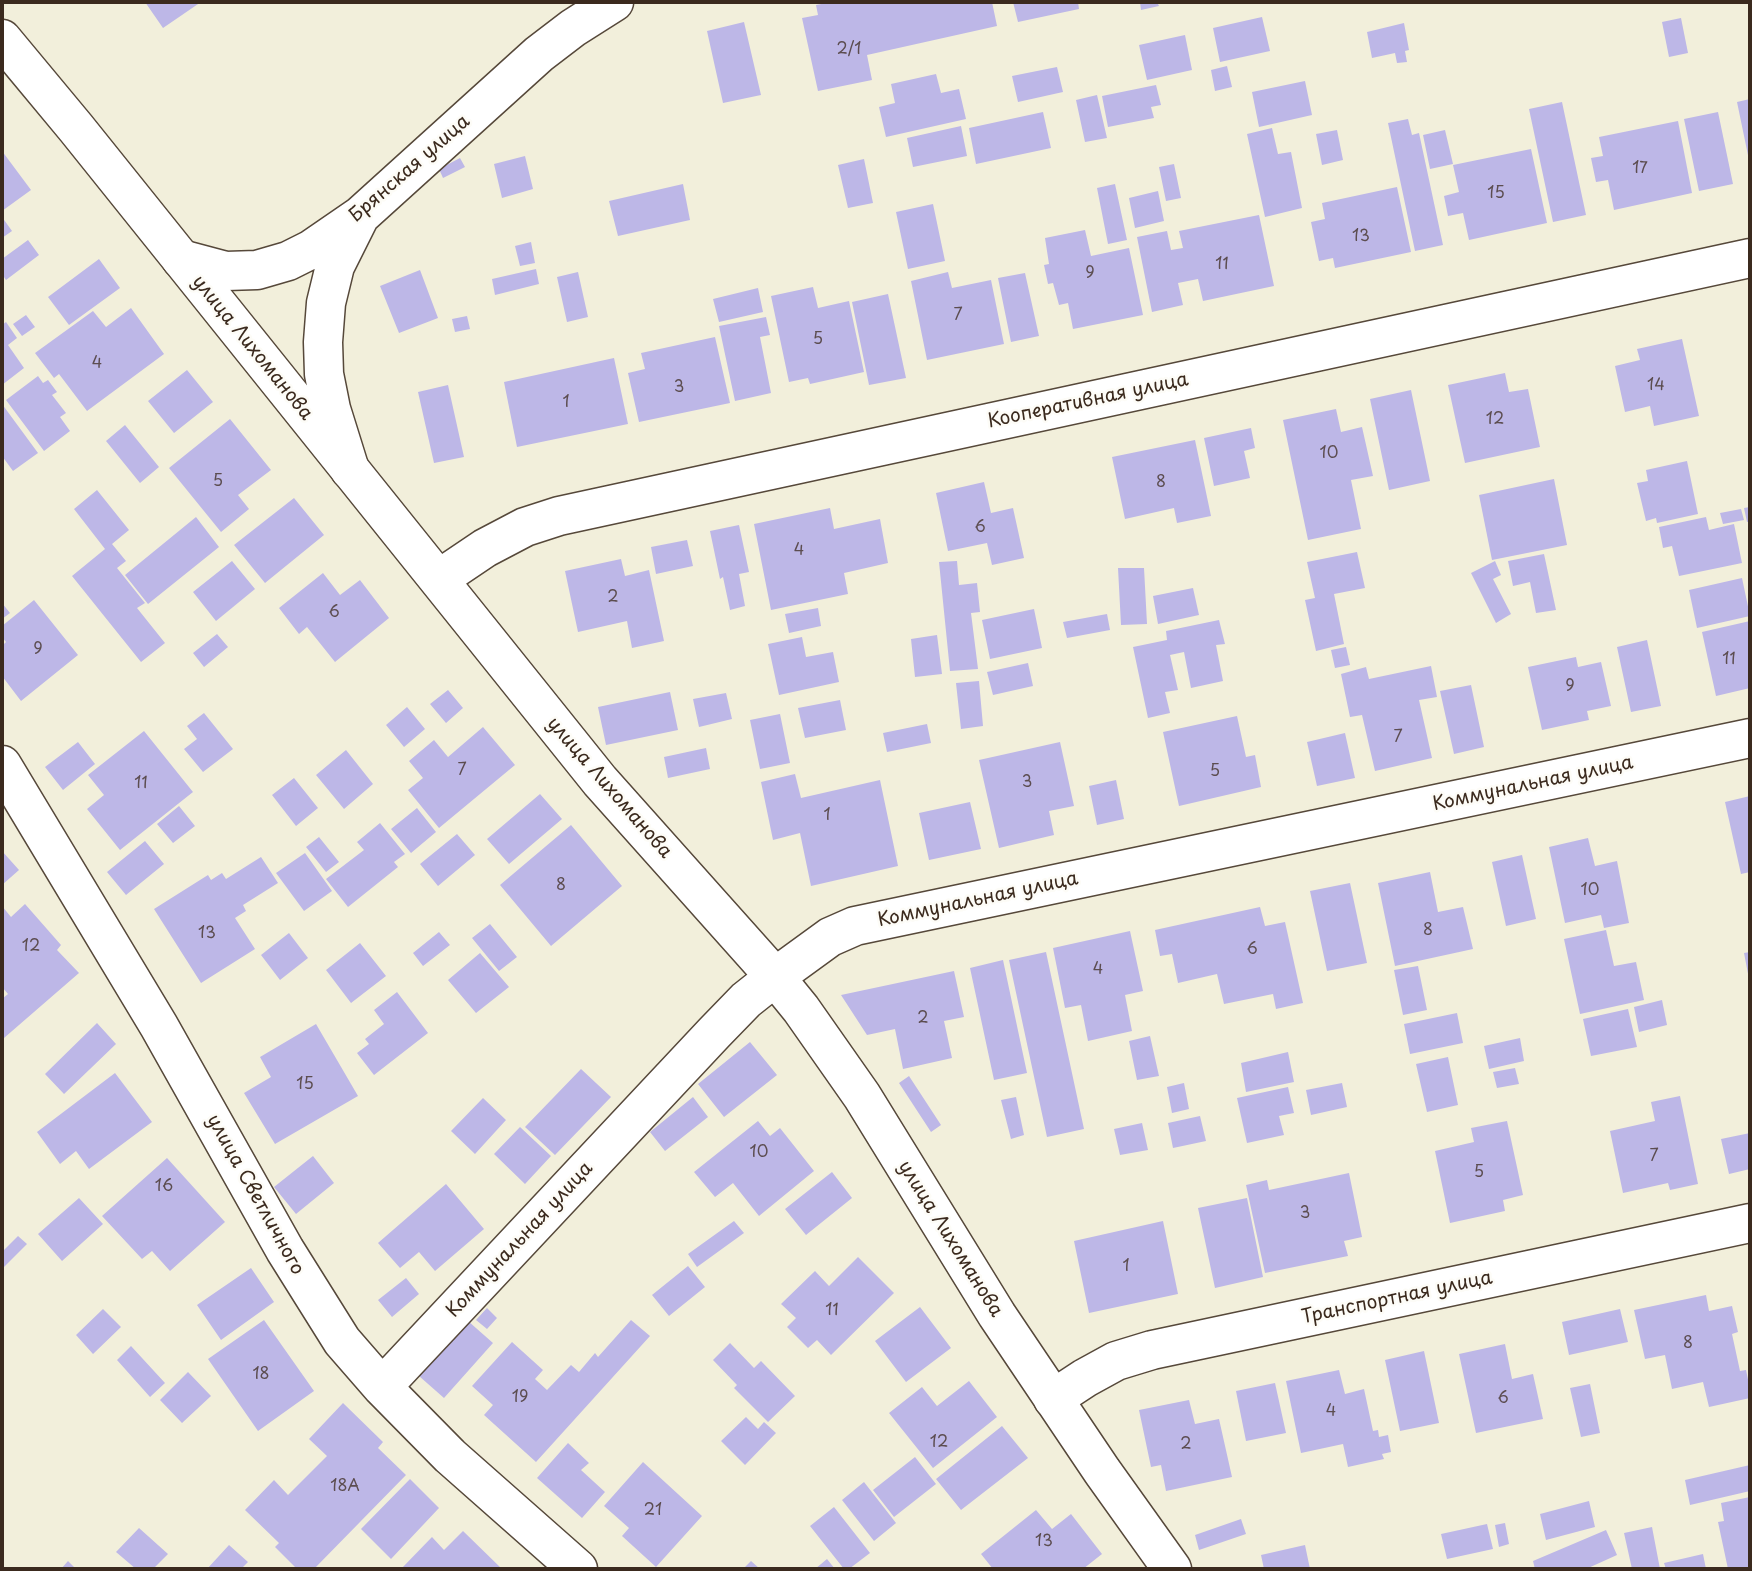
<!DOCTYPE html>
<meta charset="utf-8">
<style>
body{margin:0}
#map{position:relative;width:1752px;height:1571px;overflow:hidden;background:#f2efdb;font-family:"Playpen Sans",sans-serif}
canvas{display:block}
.frame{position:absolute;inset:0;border:4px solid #3b2a1e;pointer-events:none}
</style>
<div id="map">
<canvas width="1752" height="1571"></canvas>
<div class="frame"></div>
</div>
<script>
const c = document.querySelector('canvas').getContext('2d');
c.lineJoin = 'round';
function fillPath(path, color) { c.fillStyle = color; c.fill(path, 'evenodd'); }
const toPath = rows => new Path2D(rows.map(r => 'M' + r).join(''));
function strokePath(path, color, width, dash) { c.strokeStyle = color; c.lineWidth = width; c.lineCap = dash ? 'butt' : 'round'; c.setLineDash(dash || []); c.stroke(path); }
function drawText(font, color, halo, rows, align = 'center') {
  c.font = font + ' "Playpen Sans",sans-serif'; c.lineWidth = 5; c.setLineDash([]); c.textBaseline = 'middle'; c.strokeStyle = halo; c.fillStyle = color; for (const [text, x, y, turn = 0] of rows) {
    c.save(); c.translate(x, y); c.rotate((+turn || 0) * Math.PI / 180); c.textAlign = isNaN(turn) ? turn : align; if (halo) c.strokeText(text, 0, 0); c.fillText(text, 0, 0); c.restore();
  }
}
const building = toPath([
 [145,2,201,2,163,28],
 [832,2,992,2,997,26,867,55,872,80,818,91,802,18,818,15,816,5],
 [1013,2,1078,2,1079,9,1018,22],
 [1140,2,1157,2,1159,6,1141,10],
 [1262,17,1270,51,1220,62,1213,28],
 [1681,18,1688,53,1669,57,1662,22],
 [744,22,761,95,723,103,707,31],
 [1404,23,1409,50,1405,51,1407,62,1397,63,1395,53,1372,58,1367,32],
 [1185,35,1192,70,1147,80,1139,45],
 [1227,66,1232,87,1215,91,1211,70],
 [1057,67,1063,92,1018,102,1012,76],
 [936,74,941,93,959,89,966,119,886,137,879,107,895,103,891,84],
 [1305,81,1312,115,1259,127,1252,92],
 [1156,85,1161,105,1151,107,1154,118,1108,127,1102,96],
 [1097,95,1107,138,1085,142,1076,100],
 [1750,99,1750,160,1749,160,1737,102],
 [1562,102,1586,215,1553,222,1529,109],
 [1043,112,1051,148,976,164,969,128],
 [1718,112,1733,184,1699,191,1684,119],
 [1408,119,1412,135,1419,133,1443,245,1415,251,1388,123],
 [1678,121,1692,193,1614,210,1608,180,1596,182,1591,158,1603,156,1599,137],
 [961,126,967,156,913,167,907,138],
 [1272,128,1278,154,1291,152,1302,208,1265,217,1247,134],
 [1337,130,1343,160,1322,165,1316,134],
 [1445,130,1453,164,1430,169,1423,135],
 [1531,149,1547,223,1469,240,1463,213,1448,216,1444,196,1459,192,1453,165],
 [2,151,31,190,2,211],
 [525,156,533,189,502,198,494,164],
 [460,158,465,167,443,178,439,169],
 [864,159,873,203,848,208,838,165],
 [1174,164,1181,198,1166,201,1159,167],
 [683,184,690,220,618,236,609,201],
 [1115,184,1127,240,1108,244,1097,188],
 [1397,187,1411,252,1335,268,1333,258,1319,261,1311,222,1325,219,1322,203],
 [1158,191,1164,221,1135,228,1129,198],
 [933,204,945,261,908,269,896,212],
 [1259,215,1274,286,1203,301,1198,279,1178,283,1183,305,1152,312,1137,237,1167,231,1171,250,1183,248,1179,231],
 [2,217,12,231,2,238],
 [1085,230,1091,256,1129,248,1143,315,1073,329,1068,303,1059,305,1053,283,1048,284,1044,265,1049,264,1045,238],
 [28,240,39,255,6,280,2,274,2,259],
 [531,242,535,263,520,266,515,246],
 [99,259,120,288,69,325,48,297],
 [536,269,539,284,495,295,492,279],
 [420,270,438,318,399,333,380,286],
 [578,272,588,317,567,322,557,277],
 [948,272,952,288,991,280,1004,344,927,360,911,281],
 [1025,273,1039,336,1011,342,998,278],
 [813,287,818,308,849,301,864,372,810,384,808,378,789,382,771,296],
 [758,288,763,312,719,322,713,299],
 [888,294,906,378,869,385,852,302],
 [131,308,164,354,87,411,59,374,54,378,35,353,93,311,106,327],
 [26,315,35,327,22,336,13,324],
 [467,316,470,329,455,332,452,319],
 [766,317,770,335,760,337,771,393,735,401,719,326],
 [6,322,17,338,8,345,24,368,2,385,2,325],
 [715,337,730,403,639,422,628,373,645,369,641,353],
 [1682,339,1699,416,1654,426,1650,406,1625,412,1615,366,1640,360,1637,349],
 [614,358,628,424,517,447,504,382],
 [187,370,213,402,174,433,148,401],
 [1505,373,1509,392,1528,389,1540,447,1465,463,1448,385],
 [38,376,43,383,48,380,57,392,52,395,66,413,60,417,70,431,44,451,6,400],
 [448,385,464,457,434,463,418,392],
 [1411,390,1430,481,1389,490,1370,399],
 [2,404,38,453,13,471,2,456],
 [1336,409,1341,432,1362,427,1373,476,1351,480,1361,529,1308,540,1283,420],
 [230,419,271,470,238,495,249,509,221,532,169,468],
 [125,425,159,467,140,483,106,441],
 [1251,428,1255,448,1244,451,1250,478,1214,486,1204,438],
 [1195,440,1211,516,1177,523,1174,508,1125,519,1112,457],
 [1687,461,1698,514,1657,523,1656,518,1646,521,1637,483,1648,481,1646,470],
 [1554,479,1567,545,1492,560,1479,495],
 [984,482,991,513,1013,508,1024,558,992,565,987,543,948,551,936,493],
 [97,490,129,530,112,544,126,561,117,568,145,603,137,608,165,643,141,662,72,576,105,549,74,509],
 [294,498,324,535,265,583,234,545],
 [1750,507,1750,521,1747,522,1744,508],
 [830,508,834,529,880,519,888,563,844,573,848,594,771,610,754,524],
 [1741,509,1744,520,1723,524,1720,513],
 [196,517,219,547,148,604,125,575],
 [1706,517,1709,530,1734,524,1742,563,1679,576,1672,546,1663,548,1659,527],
 [739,525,749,572,739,574,745,606,730,610,723,577,720,579,710,531],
 [687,540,693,566,656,574,651,547],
 [1357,552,1365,588,1334,594,1344,644,1316,651,1305,600,1315,598,1307,562],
 [1544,554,1556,610,1536,613,1530,582,1513,586,1508,561],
 [621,559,625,576,649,570,664,641,632,648,627,621,578,632,565,571],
 [232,561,255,589,216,621,193,592],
 [957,561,959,585,977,583,980,612,971,613,978,669,950,671,939,562],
 [1495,561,1501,575,1493,579,1511,614,1496,623,1471,573],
 [1118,568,1144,568,1147,624,1121,625],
 [323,573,340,595,360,580,389,618,335,662,307,627,299,634,279,608],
 [1742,578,1750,616,1697,628,1689,590],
 [1193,588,1199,615,1158,624,1153,596],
 [34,600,78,655,21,701,2,676,2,646,6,642,2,637,2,626],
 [2,603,10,613,2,619],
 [818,608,821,626,789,633,785,614],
 [1034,609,1042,648,990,659,982,620],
 [1107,614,1110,630,1067,638,1063,622],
 [1219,620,1225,644,1216,645,1223,681,1191,688,1184,652,1170,655,1178,690,1165,692,1170,713,1148,718,1133,647,1167,640,1166,631],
 [1750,621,1750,688,1716,696,1702,632],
 [217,634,228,647,204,667,193,653],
 [937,635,942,674,915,677,911,639],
 [802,637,806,657,833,652,839,682,779,695,768,644],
 [1647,640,1661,706,1631,712,1617,647],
 [1346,647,1350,665,1335,668,1331,650],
 [1576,657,1578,667,1601,662,1611,706,1587,711,1589,720,1542,730,1528,667],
 [1028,663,1033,686,993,695,987,672],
 [1431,666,1437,697,1419,700,1432,758,1375,771,1362,715,1350,717,1341,674,1366,667,1369,679],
 [979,681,983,726,961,729,956,683],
 [1471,685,1484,747,1454,754,1440,691],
 [448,690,463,708,446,723,430,704],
 [670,692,678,730,606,745,598,707],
 [726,693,732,719,699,727,693,699],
 [840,700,846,730,805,738,798,708],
 [407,707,425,729,404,747,386,725],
 [204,713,233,749,203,772,184,749,197,739,187,726],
 [780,714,790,763,760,769,750,720],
 [1237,716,1246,757,1255,755,1261,787,1179,806,1163,732],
 [927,724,931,743,887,752,883,733],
 [483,727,515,765,439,828,408,790,423,778,409,761,434,740,448,757],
 [144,731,193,792,120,850,87,809,104,795,88,775],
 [1345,733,1355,778,1317,786,1307,742],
 [78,742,95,764,63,790,45,767],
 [1060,742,1074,806,1049,811,1054,835,999,848,979,760],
 [706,748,710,769,668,778,664,757],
 [346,750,373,784,344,809,316,775],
 [795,774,801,798,880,780,898,866,811,886,800,833,773,840,761,782],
 [294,778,318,808,296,826,272,795],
 [1116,780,1124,819,1097,825,1089,786],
 [540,794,562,819,509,864,487,839],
 [1750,796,1750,872,1741,874,1725,802],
 [970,802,981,849,929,860,919,813],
 [179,806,195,826,173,843,157,824],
 [417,808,436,832,411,853,391,829],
 [380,823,405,854,394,862,398,867,348,907,326,879,364,850,357,842],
 [571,825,622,886,551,946,500,885],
 [457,834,475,855,438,886,420,864],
 [319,837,339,862,326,872,306,847],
 [1588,838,1595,866,1617,861,1629,923,1604,928,1601,915,1565,923,1549,847],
 [145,841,164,864,126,895,107,872],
 [2,851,19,870,2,885],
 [305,853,332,891,304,911,276,873],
 [1522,855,1536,919,1506,926,1492,862],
 [261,857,278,883,243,905,246,911,235,918,255,949,201,983,154,909,208,875,211,880,222,873,226,879],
 [1430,872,1438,912,1463,907,1473,949,1395,966,1378,883],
 [1350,883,1367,963,1327,971,1310,891],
 [25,904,61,945,57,950,79,973,4,1038,2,1035,2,999,8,994,2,987,2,906,11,917],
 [1260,907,1265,926,1285,922,1303,1003,1276,1009,1273,994,1224,1004,1217,974,1178,983,1172,954,1160,956,1155,930],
 [490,924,517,957,499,971,472,938],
 [1606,930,1614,966,1636,962,1644,1000,1580,1014,1564,939],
 [1130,931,1143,991,1125,995,1132,1031,1088,1041,1081,1005,1065,1008,1053,948],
 [439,932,450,945,423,966,413,953],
 [289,933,308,958,280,980,261,955],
 [360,943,386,976,351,1003,326,970],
 [1046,952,1084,1129,1047,1137,1009,960],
 [1750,952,1750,978,1749,979,1744,953],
 [480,953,509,987,476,1013,448,980],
 [1003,960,1027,1073,994,1080,970,968],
 [1418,966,1427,1010,1403,1015,1394,970],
 [954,971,964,1017,944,1021,952,1058,903,1069,895,1029,867,1035,841,995],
 [397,992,428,1033,374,1075,357,1053,369,1044,365,1039,384,1024,374,1010],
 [1662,1000,1667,1025,1639,1032,1634,1007],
 [1628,1009,1637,1047,1591,1056,1583,1019],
 [1457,1013,1463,1043,1410,1054,1404,1024],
 [97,1023,116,1044,64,1094,45,1074],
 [316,1024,358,1096,275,1144,244,1093,271,1077,260,1057],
 [1150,1036,1159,1076,1137,1080,1129,1041],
 [1520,1038,1524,1061,1489,1069,1484,1046],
 [750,1042,777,1075,724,1117,698,1084],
 [1288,1052,1294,1082,1246,1092,1241,1063],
 [1448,1057,1458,1105,1427,1112,1416,1064],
 [1515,1068,1519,1084,1497,1088,1493,1072],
 [581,1069,611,1097,555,1155,525,1127],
 [115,1073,152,1122,89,1169,76,1151,60,1164,37,1132],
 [909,1076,941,1125,931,1132,899,1083],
 [1184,1083,1189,1109,1172,1113,1167,1087],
 [1342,1083,1347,1107,1311,1115,1306,1090],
 [1288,1087,1294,1113,1279,1116,1284,1135,1247,1143,1237,1098],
 [1680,1096,1698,1184,1670,1190,1668,1183,1623,1193,1610,1131,1655,1121,1651,1102],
 [693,1097,708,1117,665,1151,650,1132],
 [1016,1097,1024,1135,1011,1139,1001,1100],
 [483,1098,506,1120,475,1154,451,1131],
 [1200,1116,1206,1141,1173,1148,1168,1123],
 [758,1121,770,1136,780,1128,814,1171,759,1216,733,1183,715,1197,694,1172],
 [1507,1121,1523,1195,1503,1200,1505,1211,1450,1223,1435,1151,1474,1142,1471,1128],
 [1142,1123,1148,1150,1120,1155,1114,1129],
 [520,1127,551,1156,525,1184,494,1154],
 [1750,1133,1750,1169,1729,1174,1721,1139],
 [313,1156,334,1183,296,1214,274,1187],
 [167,1158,225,1222,170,1271,152,1251,142,1259,102,1216],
 [832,1172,852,1198,806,1235,785,1209],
 [1349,1173,1362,1237,1344,1241,1348,1256,1265,1273,1246,1185,1267,1180,1269,1190],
 [446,1184,484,1229,435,1271,419,1252,400,1268,378,1243],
 [79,1198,103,1224,62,1261,38,1234],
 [1247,1198,1263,1277,1215,1288,1198,1208],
 [734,1221,744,1233,697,1267,688,1254],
 [1163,1221,1178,1294,1089,1313,1074,1241],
 [18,1236,27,1244,2,1269,2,1252],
 [858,1257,894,1293,831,1355,817,1340,808,1348,787,1327,796,1318,781,1304,815,1271,829,1286],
 [688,1266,705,1287,669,1316,652,1295],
 [251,1268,274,1302,221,1340,197,1305],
 [406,1278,419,1294,392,1317,378,1300],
 [1706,1295,1709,1311,1732,1306,1738,1332,1732,1334,1740,1371,1746,1370,1750,1389,1750,1398,1709,1407,1703,1382,1672,1389,1665,1355,1645,1359,1634,1310],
 [920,1307,951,1348,906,1382,875,1341],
 [487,1308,497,1318,487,1329,476,1320],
 [103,1309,121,1327,93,1354,76,1335],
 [1620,1309,1628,1342,1569,1355,1562,1322],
 [264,1320,314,1391,258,1431,208,1359],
 [631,1320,650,1336,536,1462,484,1415,493,1405,472,1386,512,1342,543,1370,535,1379,547,1390,571,1365,579,1372,595,1353,598,1357],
 [468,1321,493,1343,444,1398,419,1376],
 [730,1343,754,1368,761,1361,795,1396,768,1422,734,1388,737,1385,713,1360],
 [1505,1344,1512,1379,1533,1374,1543,1419,1476,1433,1459,1354],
 [131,1346,165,1383,150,1397,117,1360],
 [1424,1351,1439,1423,1400,1431,1385,1360],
 [1339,1370,1345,1394,1364,1389,1373,1431,1378,1430,1379,1437,1388,1435,1391,1452,1382,1454,1384,1459,1348,1467,1343,1444,1301,1453,1286,1381],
 [188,1372,211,1396,182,1423,160,1400],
 [969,1381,997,1417,933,1468,889,1413,922,1387,937,1406],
 [1275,1383,1286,1433,1246,1441,1236,1391],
 [1590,1384,1600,1433,1581,1437,1570,1388],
 [1189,1400,1195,1424,1219,1419,1232,1477,1166,1491,1161,1465,1151,1467,1139,1410],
 [343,1403,383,1442,378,1448,406,1475,314,1569,297,1569,275,1547,279,1543,245,1510,274,1480,288,1495,327,1456,309,1439],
 [746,1417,758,1429,764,1422,776,1433,745,1465,721,1441],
 [1002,1426,1028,1458,961,1510,936,1479],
 [568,1443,589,1463,581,1470,605,1492,582,1518,537,1478],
 [915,1457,936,1484,894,1517,873,1490],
 [643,1462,702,1516,656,1567,622,1536,629,1528,604,1506],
 [1750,1465,1750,1491,1690,1505,1685,1480],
 [410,1479,439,1508,391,1559,361,1529],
 [864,1482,896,1523,874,1541,842,1500],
 [1750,1497,1750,1569,1728,1569,1718,1522,1724,1521,1721,1503],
 [1589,1501,1595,1527,1546,1540,1540,1514],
 [834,1507,870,1553,849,1569,844,1569,810,1526],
 [1036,1510,1052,1529,1071,1514,1102,1554,1083,1569,993,1569,981,1554],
 [1241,1519,1246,1534,1199,1550,1195,1535],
 [1505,1523,1509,1544,1499,1547,1495,1525],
 [1487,1524,1493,1549,1447,1559,1441,1534],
 [1652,1527,1660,1569,1632,1569,1624,1533],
 [139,1528,168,1554,153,1569,136,1569,116,1552],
 [1606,1530,1617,1555,1586,1569,1535,1569,1533,1561],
 [463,1531,502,1569,401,1569,432,1537,444,1550],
 [229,1545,248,1562,241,1569,207,1569],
 [1305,1545,1310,1569,1264,1569,1261,1555],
 [1703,1554,1706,1569,1666,1569,1664,1563],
 [827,1559,835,1569,815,1569],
 [68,1561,76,1569,61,1569],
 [751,1561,760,1569,743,1569]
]);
const minor = toPath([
 [181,259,226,271,257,270,288,261,312,249,360,216,539,54,573,28,614,2],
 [350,470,331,409,324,374,323,342,326,303,335,266,359,218],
 [439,579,485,548,525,527,559,516,1750,258],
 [2,765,159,1026,285,1250,342,1341,382,1387,450,1456,578,1569],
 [382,1387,714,1033,746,1000,775,977,830,937,855,926,1750,738],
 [1053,1399,1085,1378,1116,1361,1152,1350,1750,1223]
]);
const tertiary = toPath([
 [2,39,76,128,600,781,775,977,801,1009,862,1096,997,1315,1102,1471,1172,1569]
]);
const numberNames = [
 ["2/1",849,50],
 ["17",1640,169],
 ["15",1496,194],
 ["13",1361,237],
 ["11",1222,265],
 ["9",1090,274],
 ["7",958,316],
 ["5",818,340],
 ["4",97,364],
 ["14",1656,386],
 ["3",679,388],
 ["1",566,403],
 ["12",1495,420],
 ["10",1329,454],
 ["5",218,482],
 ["8",1161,483],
 ["6",980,528],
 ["4",799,551],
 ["2",613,598],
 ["6",334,613],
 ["9",38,650],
 ["11",1729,660],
 ["9",1570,687],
 ["7",1398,738],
 ["7",462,771],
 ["5",1215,772],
 ["3",1027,783],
 ["11",141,784],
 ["1",827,816],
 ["8",561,886],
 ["10",1590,891],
 ["8",1428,931],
 ["13",207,934],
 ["12",31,947],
 ["6",1252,950],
 ["4",1098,970],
 ["2",923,1019],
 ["15",305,1085],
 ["10",759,1153],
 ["7",1654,1157],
 ["5",1479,1173],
 ["16",164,1187],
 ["3",1305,1214],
 ["1",1126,1267],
 ["11",832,1311],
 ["8",1688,1344],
 ["18",261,1375],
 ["19",520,1398],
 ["6",1503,1399],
 ["4",1331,1412],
 ["12",939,1443],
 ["2",1186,1445],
 ["18А",345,1487],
 ["21",653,1511],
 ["13",1044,1542]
];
const streetNames = [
 ["Брянская улица",410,169,-41],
 ["улица Лихоманова",252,348,51],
 ["Кооперативная улица",1088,401,-12],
 ["Коммунальная улица",1533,784,-12],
 ["улица Лихоманова",609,788,49],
 ["Коммунальная улица",978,900,-12],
 ["улица Светличного",255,1195,61],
 ["улица Лихоманова",950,1239,58],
 ["Коммунальная улица",520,1240,-47],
 ["Транспортная улица",1397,1298,-12]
];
fillPath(building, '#bdb7e7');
strokePath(minor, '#56483a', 41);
strokePath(tertiary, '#56483a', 41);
strokePath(minor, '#fff', 38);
strokePath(tertiary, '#fff', 38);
drawText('16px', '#5c4d50', null, numberNames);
drawText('19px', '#3b2a1e', '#fdfcf7', streetNames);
</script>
